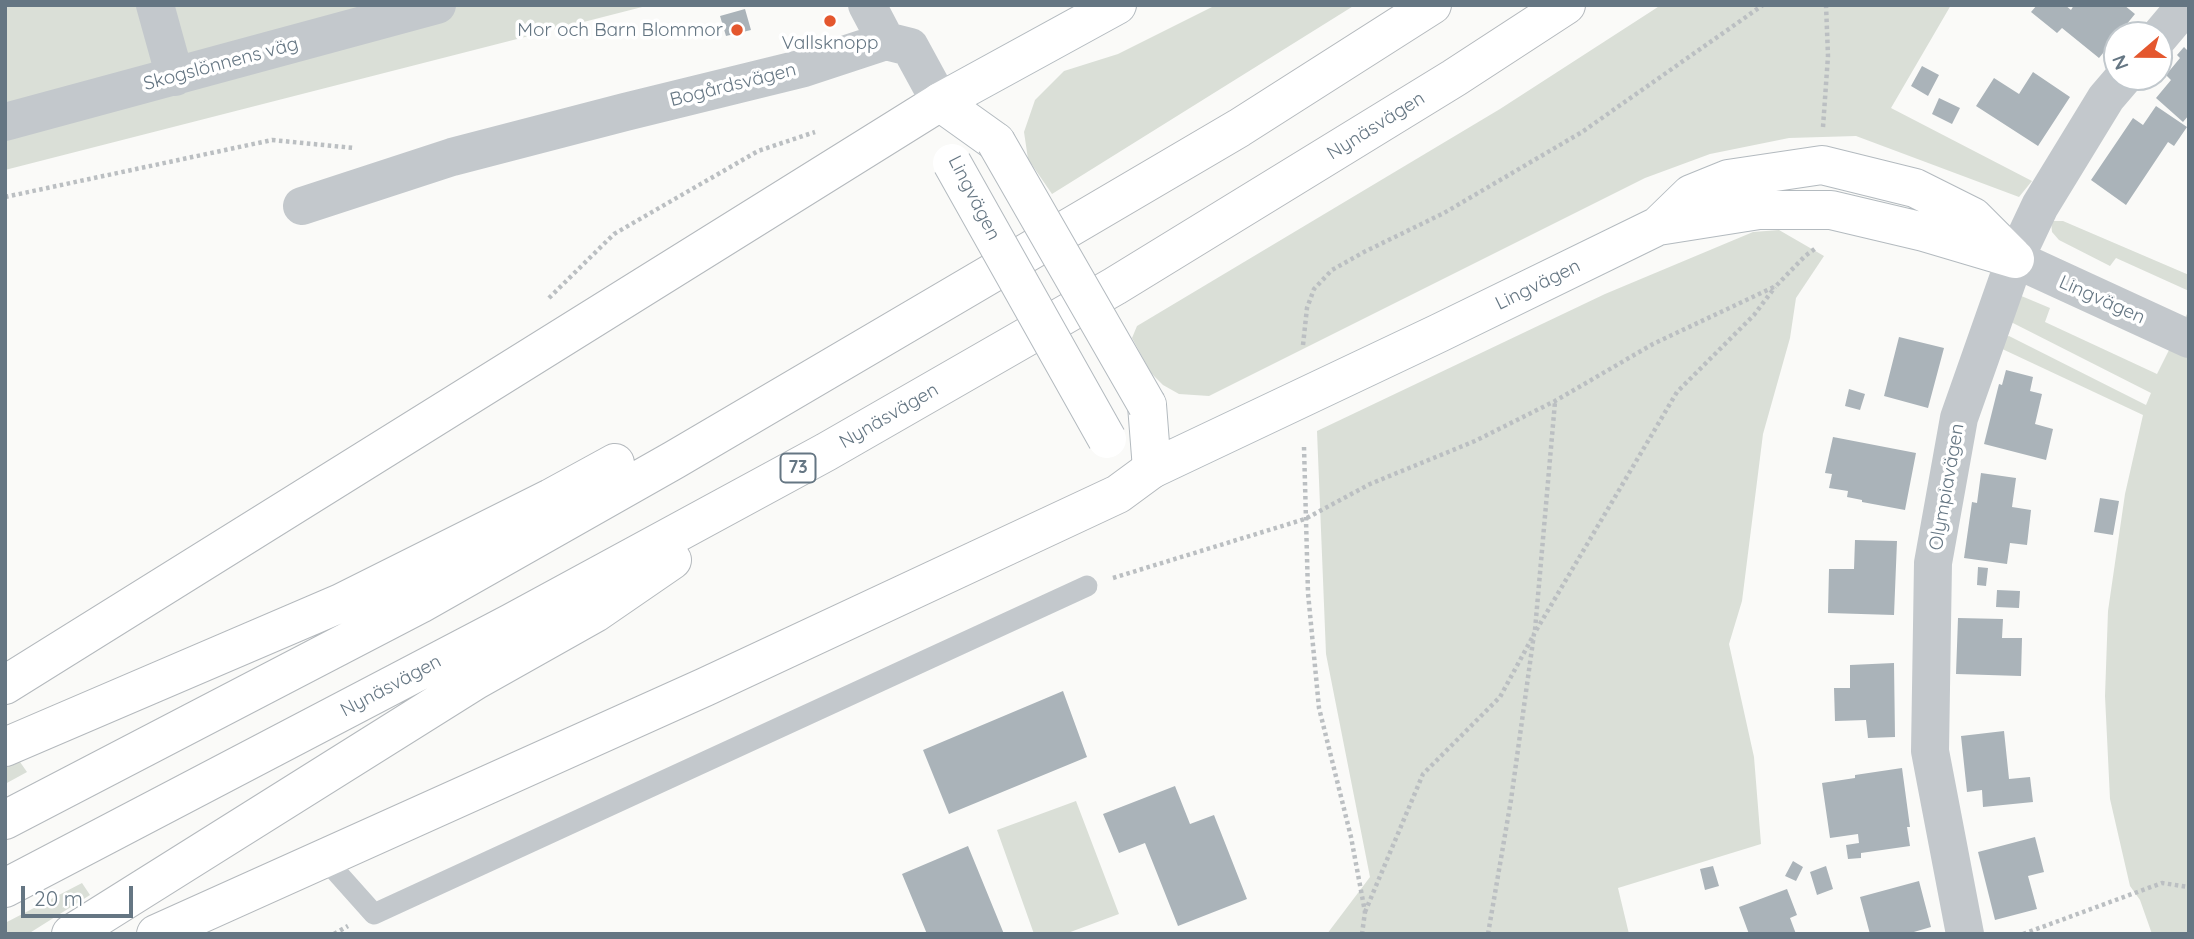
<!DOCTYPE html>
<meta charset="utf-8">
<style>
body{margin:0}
#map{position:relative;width:2194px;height:939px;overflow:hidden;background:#fafaf8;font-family:Quicksand,sans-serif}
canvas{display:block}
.frame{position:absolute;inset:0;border:7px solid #657683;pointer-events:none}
.north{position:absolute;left:2103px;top:21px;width:70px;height:70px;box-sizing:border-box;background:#fff;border:2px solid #c1c8cd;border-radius:50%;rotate:250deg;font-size:19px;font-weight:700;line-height:28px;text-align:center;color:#657683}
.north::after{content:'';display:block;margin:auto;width:24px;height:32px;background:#e4572e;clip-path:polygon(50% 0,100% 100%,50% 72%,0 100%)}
.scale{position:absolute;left:21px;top:886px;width:112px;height:32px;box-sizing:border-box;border:4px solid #657683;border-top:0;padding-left:9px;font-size:21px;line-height:24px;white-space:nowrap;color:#657683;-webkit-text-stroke:5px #fff;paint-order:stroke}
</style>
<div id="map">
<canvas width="2194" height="939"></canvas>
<div class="frame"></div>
<div class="north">N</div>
<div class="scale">20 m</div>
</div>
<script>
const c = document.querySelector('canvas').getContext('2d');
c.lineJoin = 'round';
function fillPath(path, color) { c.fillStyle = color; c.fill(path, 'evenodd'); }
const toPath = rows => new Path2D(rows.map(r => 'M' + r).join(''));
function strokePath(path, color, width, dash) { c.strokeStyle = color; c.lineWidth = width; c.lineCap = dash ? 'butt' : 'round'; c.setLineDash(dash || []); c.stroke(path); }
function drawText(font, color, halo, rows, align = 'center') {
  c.font = font + ' Quicksand,sans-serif'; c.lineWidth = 7; c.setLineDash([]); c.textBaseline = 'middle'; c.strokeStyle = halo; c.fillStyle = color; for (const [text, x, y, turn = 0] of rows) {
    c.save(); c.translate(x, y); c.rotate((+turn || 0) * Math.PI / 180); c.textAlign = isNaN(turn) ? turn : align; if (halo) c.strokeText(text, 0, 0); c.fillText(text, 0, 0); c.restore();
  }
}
const green = toPath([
 [5,5,650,5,5,170],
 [1216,5,1355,5,1052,194,1028,159,1024,132,1035,100,1064,71,1118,54],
 [1661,5,1951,5,1891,108,2032,181,2019,197,1856,136,1789,138,1710,154,1645,178,1209,396,1179,394,1163,385,1151,373,1132,338,1137,326,1500,109],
 [2051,221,2063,221,2189,275,2189,291,2116,258,2110,266,2059,240,2052,232],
 [1779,230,1824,256,1796,298,1790,338,1763,434,1742,601,1729,644,1754,757,1761,844,1618,888,1629,934,1327,934,1370,877,1326,654,1317,431,1605,294,1753,232],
 [2019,295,2050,308,2045,322,2157,374,2189,310,2189,934,2152,934,2140,900,2130,886,2110,799,2105,696,2108,611,2125,494,2143,415,1998,347,2002,338,2009,336,2146,405,2151,393,2009,321],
 [20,762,27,772,5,784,5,768],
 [1076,801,1119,914,1065,934,1034,934,997,830],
 [82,883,90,895,28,934,5,934,5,923]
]);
const building = toPath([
 [2037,5,2065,5,2071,10,2074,5,2124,5,2135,14,2099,58,2062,28,2057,33,2031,12],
 [745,9,751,30,726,36,720,16],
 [2184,47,2187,50,2189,48,2189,115,2183,122,2156,98,2171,80,2166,75,2180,58,2177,55],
 [1922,66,1939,75,1928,96,1911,86],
 [2033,72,2070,97,2038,146,1976,106,1994,78,2019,94],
 [1939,98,1960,108,1952,124,1932,114],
 [2156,106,2187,127,2174,146,2168,142,2126,205,2091,180,2133,118,2143,125],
 [1899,337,1944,348,1928,408,1884,396],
 [2006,370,2033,377,2030,391,2042,394,2035,424,2053,429,2046,460,1984,444,1999,384,2002,385],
 [1849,389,1865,394,1860,410,1845,406],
 [1833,437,1916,453,1905,510,1862,502,1862,500,1847,497,1848,491,1829,488,1832,474,1825,473],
 [1981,473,2016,478,2012,507,2031,510,2027,545,2010,543,2007,564,1964,558,1972,502,1977,503],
 [2100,498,2119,501,2113,535,2094,532],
 [1855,540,1897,541,1894,615,1828,613,1829,569,1854,569],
 [1978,567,1988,568,1986,586,1977,585],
 [1997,590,2020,591,2019,608,1996,607],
 [1958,618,2003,619,2002,638,2022,638,2021,676,1956,674],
 [1894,663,1895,737,1868,738,1866,720,1835,721,1834,688,1850,688,1850,665],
 [1063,691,1087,757,949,814,923,750],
 [2004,731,2009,779,2030,777,2033,802,1983,807,1982,790,1967,792,1961,736],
 [1902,768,1910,827,1907,827,1910,846,1861,853,1861,858,1848,859,1846,845,1859,843,1858,834,1830,838,1822,783,1855,778,1855,775],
 [1175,786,1190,824,1214,815,1247,899,1178,926,1145,843,1119,853,1103,814],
 [2035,837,2044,872,2028,876,2037,909,1995,920,1978,852],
 [968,846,1004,934,927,934,902,874],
 [1793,861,1803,867,1796,881,1785,876],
 [1713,866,1719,886,1705,890,1700,869],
 [1826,866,1833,889,1817,895,1810,872],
 [1919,881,1931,927,1907,934,1870,934,1860,897],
 [1787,889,1797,915,1790,918,1796,934,1749,934,1739,907]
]);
const path = toPath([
 [1823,127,1828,56,1826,5],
 [5,197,272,140,354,148],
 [549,298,614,234,758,151,815,132],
 [1303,345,1307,308,1314,289,1332,270,1364,252,1444,213,1582,132,1763,5],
 [1304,447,1308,593,1319,708,1351,837,1365,912,1362,934],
 [1113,578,1305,519,1370,484,1475,441,1555,401,1653,344,1776,286,1805,256,1816,248],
 [1535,630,1555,402],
 [1365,912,1423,774,1500,697,1532,638],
 [334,934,348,926],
 [1488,934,1511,800,1534,634,1677,392,1754,315,1775,287],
 [2023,934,2162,883,2189,887]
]);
const lane = toPath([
 [324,858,374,914,1087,586]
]);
const street = toPath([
 [155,5,175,77],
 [867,5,886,41],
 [2159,37,2186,5],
 [5,122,437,5],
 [302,206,452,157,625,112,804,68,886,41,910,47,940,102],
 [2015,259,2189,339],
 [1965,934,1930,751,1933,563,1959,418,2015,259,2040,206,2106,98,2124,77]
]);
const secondary = toPath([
 [940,102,1117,5],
 [940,102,996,142],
 [1658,226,1691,194,1728,179,1822,165,1915,188,1973,217,2012,256],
 [1147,405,1152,469],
 [1152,469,1439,333,1658,226,1759,210,1831,210,1924,232,2015,259]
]);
const highway = toPath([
 [5,685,940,102],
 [5,747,341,603,551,498,615,463],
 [5,820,420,604,674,460,1239,128,1432,5],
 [5,888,511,623,826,452,1115,286,1454,78,1566,5],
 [71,934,476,680,595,613,672,560],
 [156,934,705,687,1118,494,1152,469]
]);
const secondaryBridge = toPath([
 [996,142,1147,405],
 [952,163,1107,439]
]);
const markers = [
 [830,21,7,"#e4572e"],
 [737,30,7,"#e4572e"]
];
const shields = [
 [798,468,35]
];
const shieldNames = [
 ["73",798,468]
];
const poiNames = [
 ["Mor och Barn Blommor",723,30],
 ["Vallsknopp",830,43,"center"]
];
const streetNames = [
 ["Skogslönnens väg",221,64,-15],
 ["Bogårdsvägen",733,85,-14],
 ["Nynäsvägen",1376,126,-32],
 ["Lingvägen",974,198,63],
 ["Lingvägen",1538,285,-26],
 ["Lingvägen",2102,300,24],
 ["Nynäsvägen",889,416,-30],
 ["Olympiavägen",1947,487,-80],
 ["Nynäsvägen",391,686,-28]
];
fillPath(green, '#dadfd7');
fillPath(building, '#aab3b9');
strokePath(secondary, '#b3babf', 40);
strokePath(highway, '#b4b9bd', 40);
strokePath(path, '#bbbfc2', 4.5, [3.5, 3.5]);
strokePath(lane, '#c3c8cc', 21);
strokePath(street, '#c3c8cc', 38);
strokePath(secondary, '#fff', 38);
strokePath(highway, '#fff', 38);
strokePath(secondaryBridge, '#b3babf', 40, []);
strokePath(secondaryBridge, '#fff', 38);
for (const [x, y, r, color] of markers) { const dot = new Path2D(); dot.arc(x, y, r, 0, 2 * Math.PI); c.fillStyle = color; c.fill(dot); strokePath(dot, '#fff', 2.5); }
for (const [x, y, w] of shields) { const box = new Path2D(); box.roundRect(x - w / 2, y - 14.5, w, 29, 5); c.fillStyle = '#fff'; c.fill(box); strokePath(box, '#657683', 2); }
drawText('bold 18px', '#657683', null, shieldNames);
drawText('19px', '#657683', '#fff', poiNames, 'right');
drawText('19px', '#657683', '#fff', streetNames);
</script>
